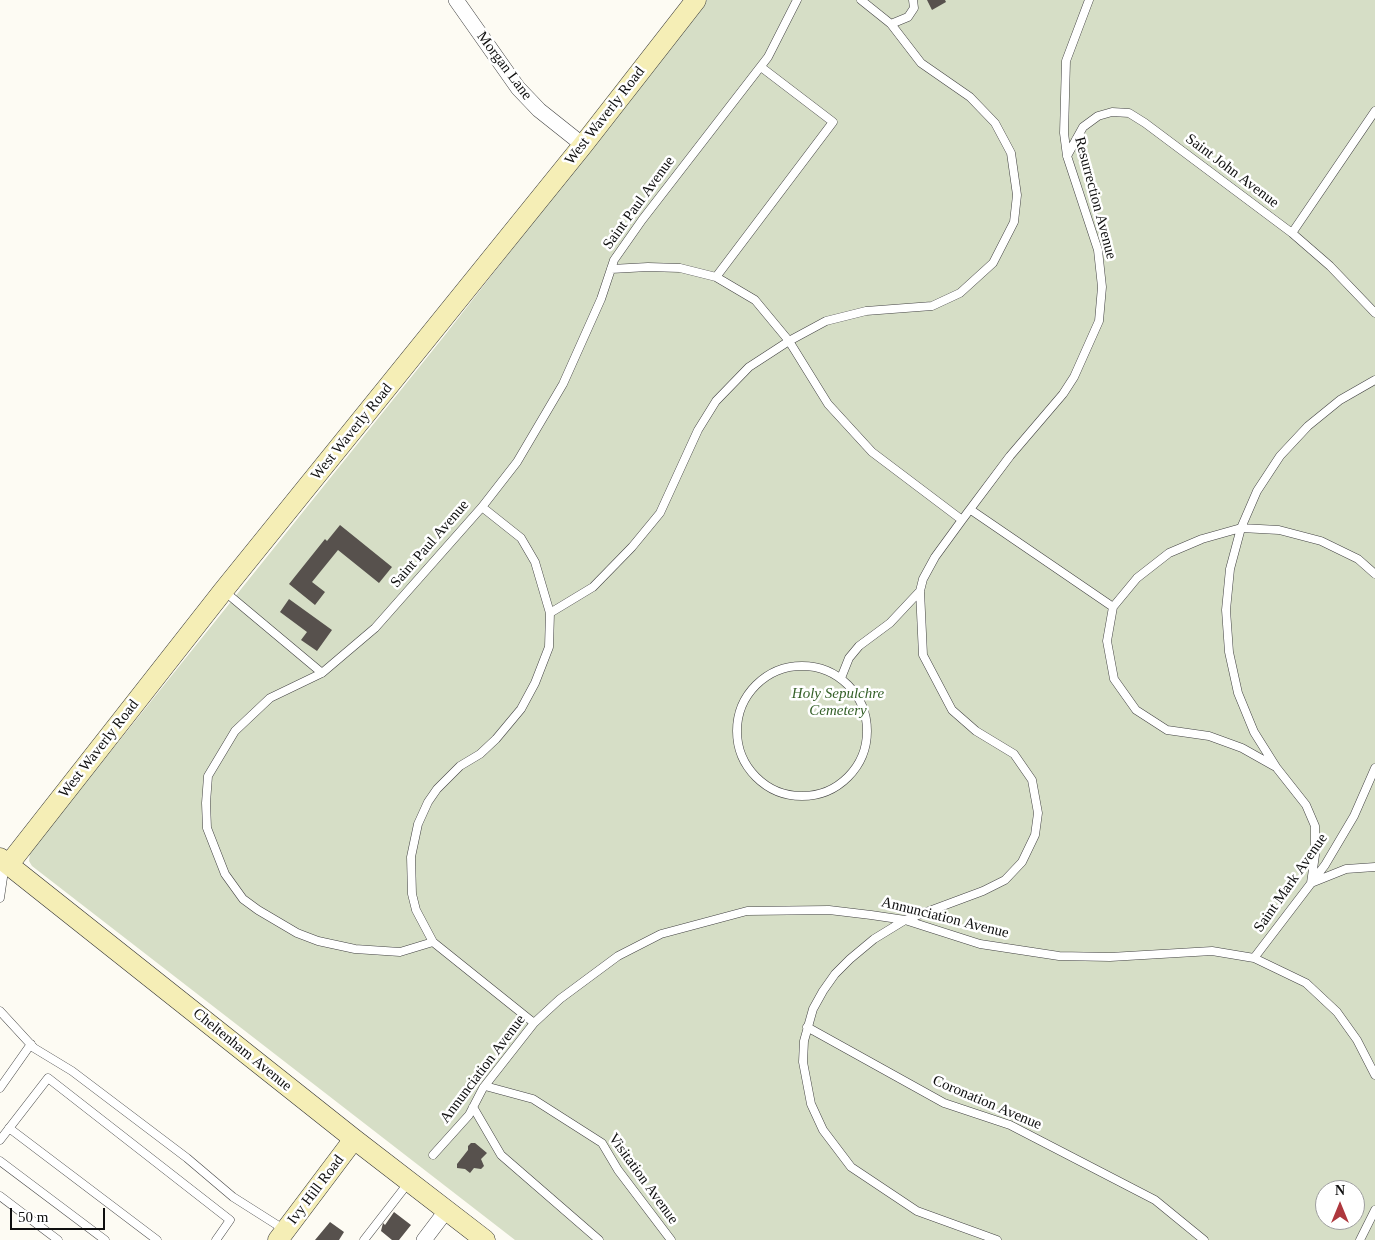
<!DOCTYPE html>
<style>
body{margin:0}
#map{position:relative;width:1375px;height:1240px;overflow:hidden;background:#fdfbf3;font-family:"Times New Roman",serif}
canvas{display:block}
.north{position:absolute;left:1315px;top:1180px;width:50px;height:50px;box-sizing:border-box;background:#fff;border:1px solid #9f9f9f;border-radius:50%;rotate:0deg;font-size:14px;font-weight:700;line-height:20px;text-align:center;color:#0f0f0f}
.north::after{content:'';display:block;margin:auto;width:18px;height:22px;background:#ae383e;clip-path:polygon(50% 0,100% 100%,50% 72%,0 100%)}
.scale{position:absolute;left:10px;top:1208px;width:95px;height:22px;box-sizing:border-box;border:2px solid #0f0f0f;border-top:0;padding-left:6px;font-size:15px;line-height:18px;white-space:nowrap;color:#0f0f0f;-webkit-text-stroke:4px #fff;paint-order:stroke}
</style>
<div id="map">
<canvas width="1375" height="1240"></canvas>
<div class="north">N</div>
<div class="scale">50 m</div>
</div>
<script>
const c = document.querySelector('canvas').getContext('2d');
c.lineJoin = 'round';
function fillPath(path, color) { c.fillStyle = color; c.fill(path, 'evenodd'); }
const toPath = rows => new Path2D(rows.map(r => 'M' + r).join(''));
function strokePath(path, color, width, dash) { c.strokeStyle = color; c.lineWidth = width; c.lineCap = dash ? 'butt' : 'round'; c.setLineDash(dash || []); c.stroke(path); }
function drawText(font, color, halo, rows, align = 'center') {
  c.font = font + ' "Times New Roman",serif'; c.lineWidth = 5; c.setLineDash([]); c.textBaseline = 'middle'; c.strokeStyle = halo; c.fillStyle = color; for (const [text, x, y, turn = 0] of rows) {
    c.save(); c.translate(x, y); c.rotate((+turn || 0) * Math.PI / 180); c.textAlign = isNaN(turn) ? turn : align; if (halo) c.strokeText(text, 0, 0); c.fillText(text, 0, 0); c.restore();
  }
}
const cemetery = toPath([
 [707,0,1375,0,1375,1240,515,1240,32,866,29,861,30,852,445,335],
 [1325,1190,1355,1190,1355,1220,1325,1220]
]);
const building = toPath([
 [927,0,945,0,946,2,932,10],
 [340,525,392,567,379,583,338,550,312,582,325,592,315,605,289,584,325,539,327,541],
 [289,599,332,630,317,651,301,640,307,632,280,612],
 [471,1143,475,1143,487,1153,481,1159,484,1166,481,1169,474,1168,470,1173,465,1169,457,1168,457,1164,468,1150,468,1146],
 [394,1212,411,1225,399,1240,392,1240,381,1231,383,1223,385,1225],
 [330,1222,344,1232,339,1240,315,1240]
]);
const lane = toPath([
 [891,24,908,17,914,8,913,0],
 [1067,156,1083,127,1098,116,1112,112,1129,113,1145,123,1292,233,1330,266,1375,313],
 [1292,233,1375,111],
 [611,269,648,267,680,268,716,277,755,300,789,341,828,404,872,452,962,520],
 [716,277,833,122,761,67],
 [1375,380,1340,400,1308,426,1280,456,1257,491,1241,528,1230,569,1226,610,1229,652,1238,693,1254,732,1276,767,1306,805,1315,826,1315,855,1311,883,1346,869,1375,867],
 [482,507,521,538,535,562,550,613,549,647,535,683,521,709,496,739,480,754,460,766,437,789,428,802,418,824,411,857,412,894,416,910,433,942,534,1023],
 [971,510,1113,607],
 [224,591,322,673],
 [550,613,593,587,632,547,660,513,698,430,716,401,749,367,789,341,826,321,866,311,932,306,960,293,993,263,1014,222,1017,195,1011,153,995,123,970,97,921,63,891,24,861,0],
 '737 731a65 65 0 1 1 130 0a65 65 0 1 1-130 0Z',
 [841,678,849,658,859,646,890,623,920,591],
 [1274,766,1242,748,1209,736,1167,730,1136,710,1114,679,1107,641,1113,607,1137,578,1169,553,1202,539,1241,528,1279,530,1321,541,1358,559,1375,574],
 [0,898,5,864],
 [433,942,400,952,355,949,318,941,297,933,258,910,243,899,225,874,207,828,206,803,208,776,235,731,270,698,322,673,375,628,482,507,517,462,563,384,601,299,614,260,642,220,768,57,797,0],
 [1254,958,1325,865,1354,816,1375,768],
 [0,1011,34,1048,72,1071,187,1158,233,1197,285,1230],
 [807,1027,944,1103,1010,1125,1155,1200,1204,1240],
 [485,1086,533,1099,602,1143,618,1170,671,1240],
 [0,1088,31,1044],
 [473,1107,501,1155,599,1240],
 [9,1128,157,1240],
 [0,1140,48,1078,230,1220,216,1240],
 [433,1155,469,1115,483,1088,534,1023,560,999,618,956,661,934,747,911,829,910,871,915,905,920,980,944,1059,956,1110,957,1212,951,1254,958,1306,983,1337,1012,1357,1040,1375,1075],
 [0,1161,105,1240],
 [0,1196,58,1240],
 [364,1240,409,1182],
 [997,1240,917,1211,851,1167,823,1130,811,1104,803,1062,804,1041,813,1009,823,991,835,974,850,959,874,939,905,920,983,891,1005,880,1022,862,1035,835,1038,813,1032,780,1014,754,976,731,952,710,923,655,920,591,923,579,935,557,962,520,1010,456,1063,394,1074,377,1099,321,1102,287,1098,250,1067,156,1064,133,1066,61,1089,0],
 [1360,1240,1375,1210]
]);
const street = toPath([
 [456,0,518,88,539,110,583,145],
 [424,1240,446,1211]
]);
const secondary = toPath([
 [0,858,354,1139,485,1240],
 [9,864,223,591,583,145,696,0],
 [278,1240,354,1139]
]);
const streetNames = [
 ["Morgan Lane",504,66,53],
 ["West Waverly Road",605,116,-52],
 ["Saint John Avenue",1232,171,37],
 ["Resurrection Avenue",1095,198,75],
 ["Saint Paul Avenue",639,203,-54],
 ["West Waverly Road",352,432,-51],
 ["Saint Paul Avenue",430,544,-49],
 ["West Waverly Road",99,749,-52],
 ["Saint Mark Avenue",1291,883,-55],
 ["Annunciation Avenue",945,918,14],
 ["Cheltenham Avenue",242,1050,39],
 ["Annunciation Avenue",483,1069,-53],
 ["Coronation Avenue",987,1103,23],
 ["Visitation Avenue",643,1179,54],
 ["Ivy Hill Road",316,1190,-53]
];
const parkNames = [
 ["Holy Sepulchre",838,694],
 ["Cemetery",838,711]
];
fillPath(cemetery, '#d6dec6');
fillPath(building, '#57514d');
strokePath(lane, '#424242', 9);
strokePath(street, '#424242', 16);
strokePath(secondary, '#313131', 21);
strokePath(lane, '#fff', 8);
strokePath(street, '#fff', 15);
strokePath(secondary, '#f5eeb6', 20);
drawText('15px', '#0f0f0f', '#fff', streetNames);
drawText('italic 15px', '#335f27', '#fff', parkNames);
</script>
